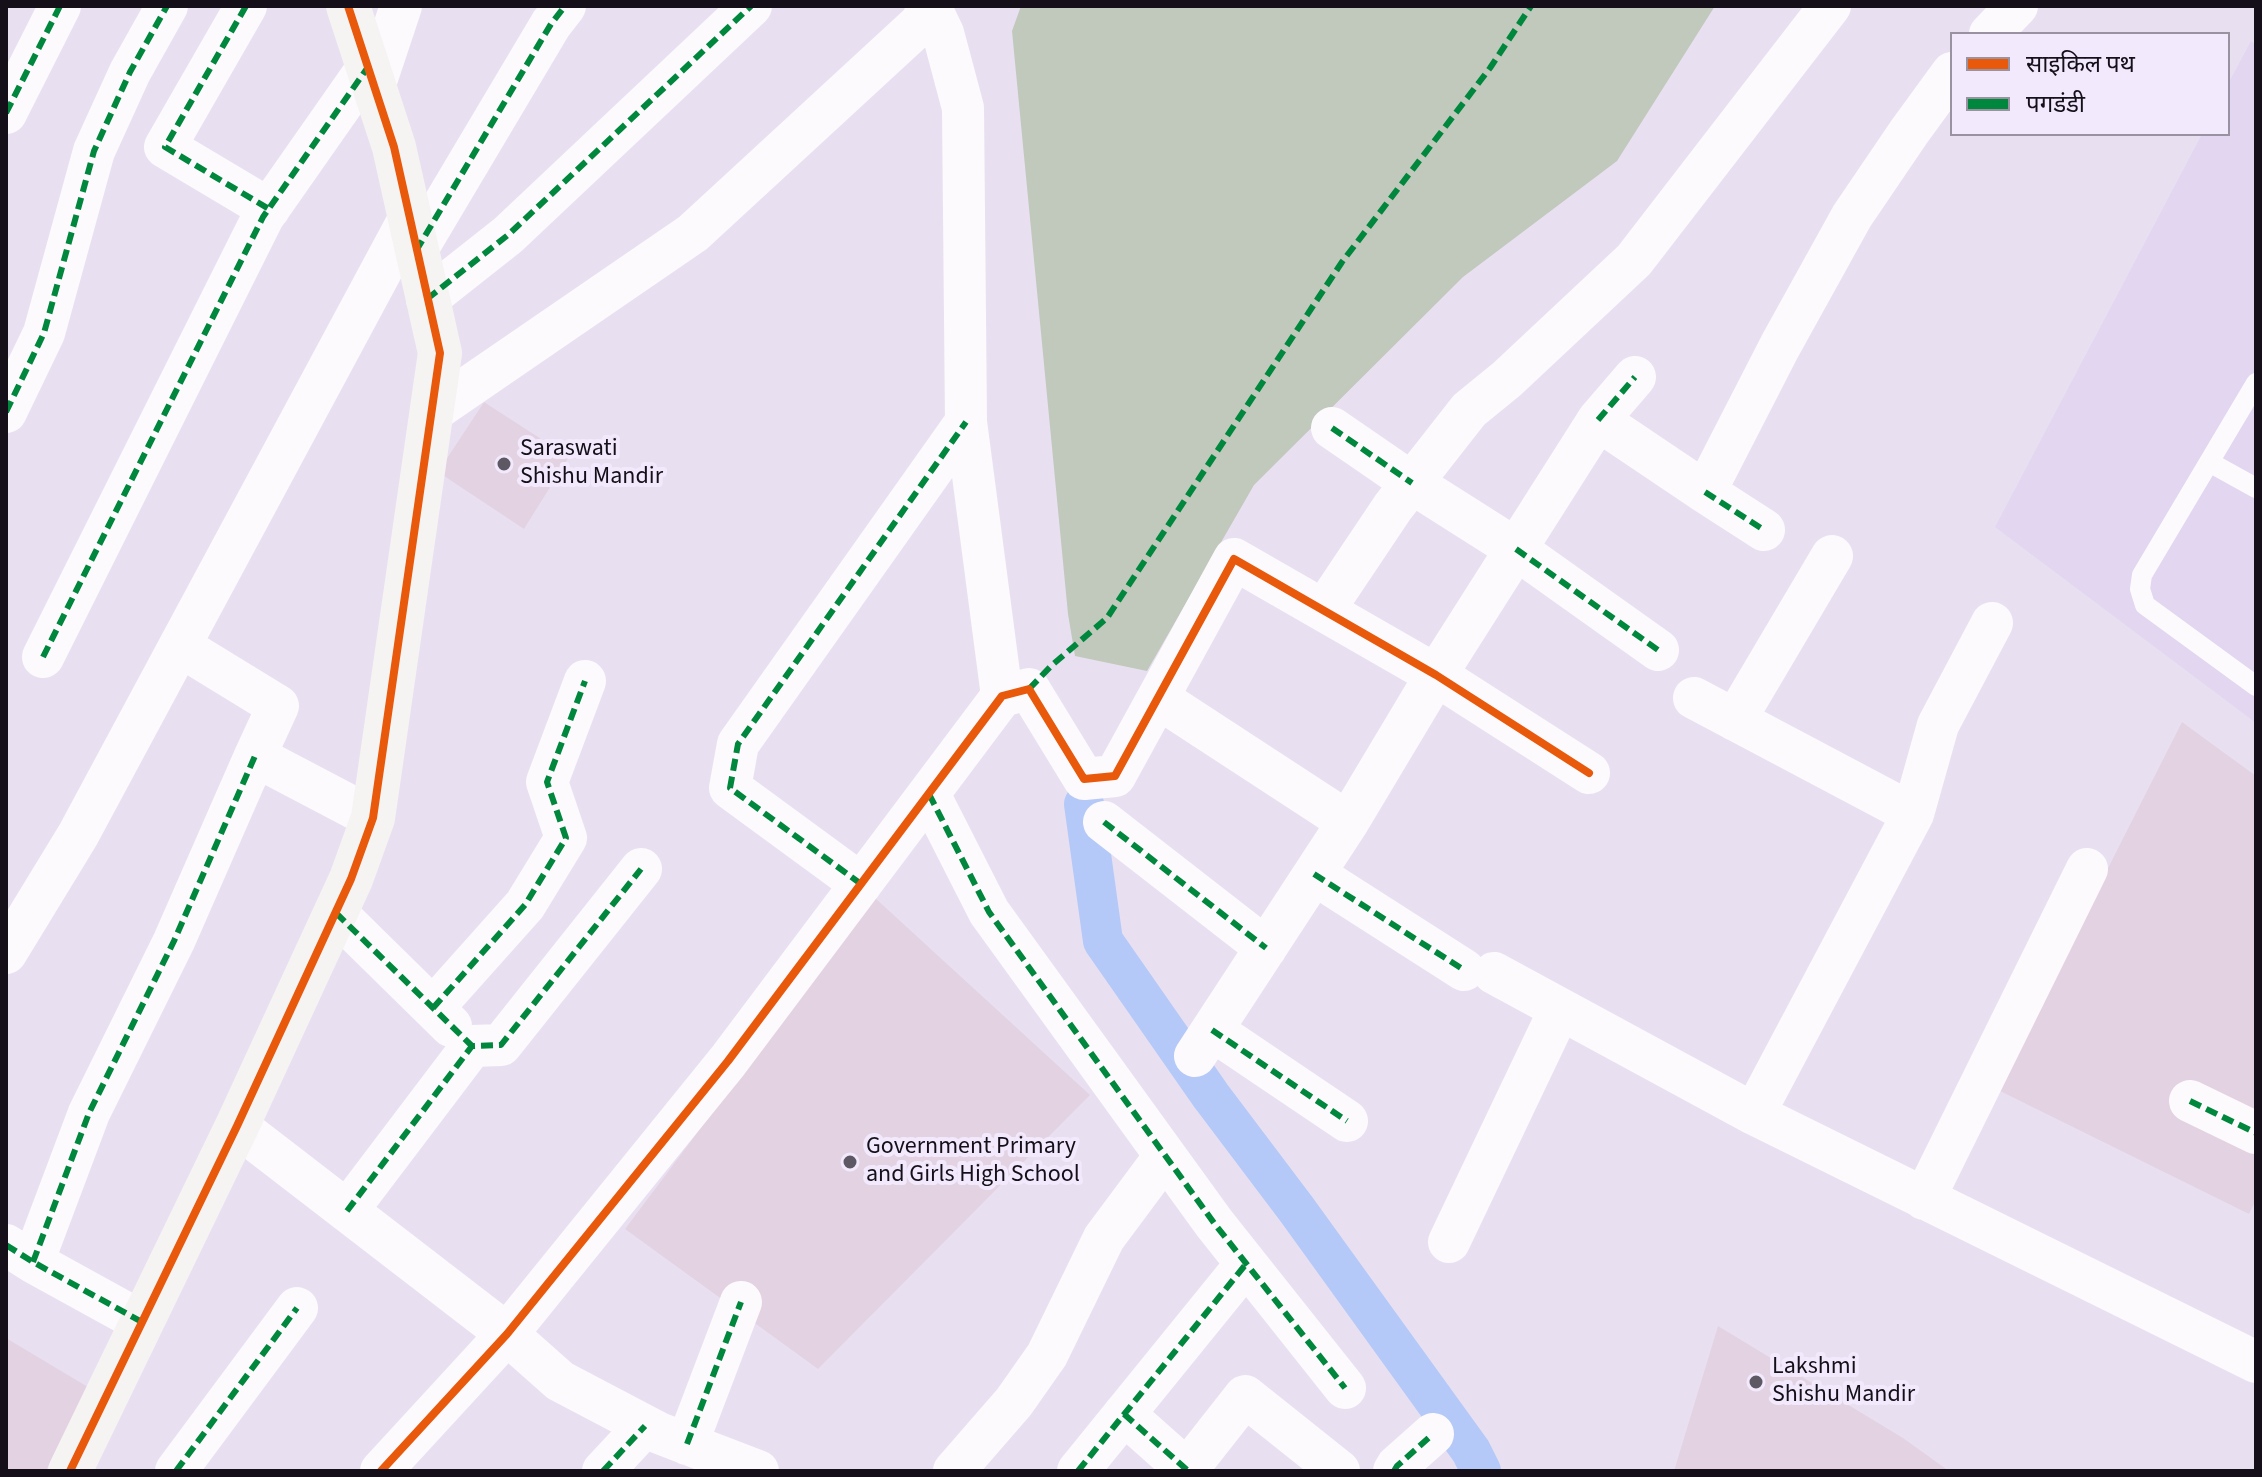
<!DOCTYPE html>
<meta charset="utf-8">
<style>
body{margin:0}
#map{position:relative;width:2262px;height:1477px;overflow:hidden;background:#e8e0f1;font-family:"Source Sans 3","Noto Sans Devanagari",sans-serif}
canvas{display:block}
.frame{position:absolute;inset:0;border:8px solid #140f19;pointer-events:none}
.legend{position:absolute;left:1950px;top:32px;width:280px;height:104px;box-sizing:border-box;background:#f2eafc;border:2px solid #9992a1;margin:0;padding:10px 14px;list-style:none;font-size:24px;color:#140f19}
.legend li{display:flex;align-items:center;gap:16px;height:40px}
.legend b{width:40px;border:2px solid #9992a1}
</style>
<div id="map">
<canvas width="2262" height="1477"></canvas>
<div class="frame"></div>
<ul class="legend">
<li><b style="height:10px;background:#e8590c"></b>साइकिल पथ</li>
<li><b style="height:10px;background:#00873e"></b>पगडंडी</li>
</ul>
</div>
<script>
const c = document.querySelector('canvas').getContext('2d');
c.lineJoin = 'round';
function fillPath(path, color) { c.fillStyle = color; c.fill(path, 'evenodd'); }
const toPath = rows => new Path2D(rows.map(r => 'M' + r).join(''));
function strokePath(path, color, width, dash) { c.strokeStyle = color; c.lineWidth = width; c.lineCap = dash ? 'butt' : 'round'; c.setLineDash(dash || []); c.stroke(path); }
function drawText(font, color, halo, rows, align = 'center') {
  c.font = font + ' "Source Sans 3",sans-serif'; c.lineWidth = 8; c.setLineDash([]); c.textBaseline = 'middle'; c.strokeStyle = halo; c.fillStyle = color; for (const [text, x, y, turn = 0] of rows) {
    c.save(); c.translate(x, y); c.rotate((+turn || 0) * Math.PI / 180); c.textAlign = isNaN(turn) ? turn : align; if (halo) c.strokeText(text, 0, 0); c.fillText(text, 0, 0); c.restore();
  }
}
const built = toPath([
 [2251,41,2256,45,2256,723,1995,527,2202,134,2228,134,2228,84]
]);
const education = toPath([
 [484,402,569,457,524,529,438,472],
 [2182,722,2256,776,2256,1200,2249,1214,1996,1089],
 [874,897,1090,1095,818,1369,625,1229],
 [1718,1326,1903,1438,1949,1471,1674,1471],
 [6,1338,88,1387,46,1471,6,1471]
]);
const green = toPath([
 [1021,6,1715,6,1617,161,1463,277,1254,485,1147,671,1075,656,1068,614,1012,31]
]);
const canal = toPath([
 [1084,804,1103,941,1211,1096,1297,1210,1471,1451,1481,1471]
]);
const lane = toPath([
 [2256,383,2142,575,2140,589,2145,605,2256,686],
 [2209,462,2256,488]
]);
const street = toPath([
 [246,6,165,147,269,209],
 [930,6,943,33,963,108,966,422,1002,696],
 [1990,34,2017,6],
 [374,87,401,6],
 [6,113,60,6],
 [416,251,551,24,565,6],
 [427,299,508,235,751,6],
 [6,412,44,333,94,151,130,72,167,6],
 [432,412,693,233,923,21,927,6],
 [1598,420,1635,377],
 [1332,428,1412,483,1516,549,1658,650],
 [1705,492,1764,530],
 [1324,610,1393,507,1469,410,1507,379,1634,260,1830,6],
 [180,646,278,706,255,756,373,818],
 [43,657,263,217,368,67],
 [1158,698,1348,822],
 [1694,698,1913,814],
 [1735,720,1832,556],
 [929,794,989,912,1214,1223,1345,1388],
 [1104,822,1266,948],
 [1314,874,1464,970],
 [861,884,730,788,738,744,966,422],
 [336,913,451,1026],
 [6,953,78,835,409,219],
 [1494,973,1754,1114,2256,1362],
 [433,1008,525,905,566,838,547,782,585,681],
 [1212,1030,1347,1121],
 [1195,1056,1348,822,1436,675,1598,420,1705,492,1780,346,1852,216,1909,132,1952,73],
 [2190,1101,2256,1133],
 [1754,1114,1913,814,1938,725,1992,623],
 [237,1126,507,1334,560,1381,659,1433,758,1471],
 [1924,1199,2087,869],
 [347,1211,472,1046,501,1045,641,869],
 [1449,1242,1560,1009],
 [6,1245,33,1262,142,1322],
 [33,1262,89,1113,174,941,255,756],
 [1124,1414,1187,1470],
 [687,1444,741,1302],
 [176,1471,297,1308],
 [381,1471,507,1334,728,1061,1002,696,1029,689,1084,779,1115,776,1234,559,1436,675,1589,773],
 [603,1471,645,1426],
 [954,1471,1014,1402,1047,1355,1104,1238,1165,1156],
 [1078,1471,1246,1264],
 [1186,1471,1245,1396,1339,1471],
 [1394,1471,1397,1466,1433,1434]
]);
const secondary = toPath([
 [70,1471,237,1126,351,879,373,818,440,353,394,147,348,6]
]);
const quiet = toPath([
 [246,6,165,147,269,209],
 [6,113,60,6],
 [416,251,551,24,565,6],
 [427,299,508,235,751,6],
 [6,412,44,333,94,151,130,72,167,6],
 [1598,420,1635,377],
 [1332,428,1412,483],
 [1705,492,1764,530],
 [1516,549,1658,650],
 [43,657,263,217,368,67],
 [1029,689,1051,666,1107,618,1342,262,1490,68,1531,6],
 [929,794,989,912,1214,1223,1345,1388],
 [1104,822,1266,948],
 [1314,874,1464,970],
 [861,884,730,788,738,744,966,422],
 [336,913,472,1046],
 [433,1008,525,905,566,838,547,782,585,681],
 [1212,1030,1347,1121],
 [2190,1101,2256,1133],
 [347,1211,472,1046,501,1045,641,869],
 [6,1245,33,1262,142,1322],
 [33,1262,89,1113,174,941,255,756],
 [1124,1414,1187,1470],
 [687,1444,741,1302],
 [176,1471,297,1308],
 [603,1471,645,1426],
 [1078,1471,1246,1264],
 [1394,1471,1397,1466,1433,1434]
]);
const cycleway = toPath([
 [70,1471,237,1126,351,879,373,818,440,353,394,147,348,6],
 [381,1471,507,1334,728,1061,1002,696,1029,689,1084,779,1115,776,1234,559,1436,675,1589,773]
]);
const markers = [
 [504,464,8,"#5e5865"],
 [850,1162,8,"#5e5865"],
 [1756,1382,8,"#5e5865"]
];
const poiNames = [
 ["Saraswati",520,450],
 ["Shishu Mandir",520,478],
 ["Government Primary",866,1148],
 ["and Girls High School",866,1176],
 ["Lakshmi",1772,1368],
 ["Shishu Mandir",1772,1396]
];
fillPath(built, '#e2d6f1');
fillPath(education, '#e3d3e2');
fillPath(green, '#c0c9bc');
strokePath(canal, '#b4c9f7', 40);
strokePath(lane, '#fcfafd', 20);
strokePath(street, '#fcfafd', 42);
strokePath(secondary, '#f6f3f3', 44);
strokePath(quiet, '#00873e', 6, [12, 6]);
strokePath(cycleway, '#e8590c', 8);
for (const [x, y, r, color] of markers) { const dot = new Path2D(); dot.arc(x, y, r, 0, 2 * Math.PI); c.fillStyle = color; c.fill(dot); strokePath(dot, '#f2eafc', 3); }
drawText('24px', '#140f19', '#f2eafc', poiNames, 'left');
</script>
